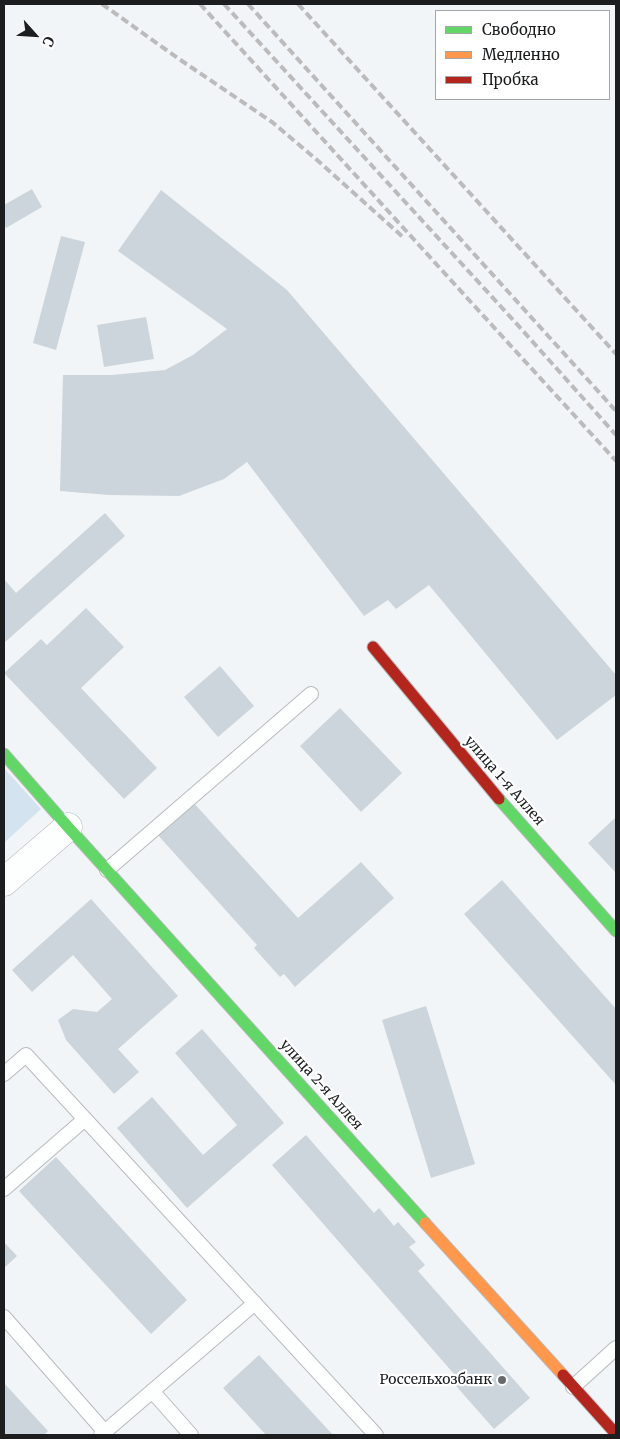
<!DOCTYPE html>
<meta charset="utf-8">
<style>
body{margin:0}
#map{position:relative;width:620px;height:1439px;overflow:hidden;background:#f2f5f7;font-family:Merriweather,serif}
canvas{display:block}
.frame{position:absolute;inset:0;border:5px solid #1b1d1f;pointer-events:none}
.legend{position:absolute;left:435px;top:10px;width:175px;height:90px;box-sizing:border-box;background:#fff;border:1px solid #a4a5a5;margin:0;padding:6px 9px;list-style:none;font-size:15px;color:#1b1d1f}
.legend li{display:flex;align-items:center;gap:10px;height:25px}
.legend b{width:25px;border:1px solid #a4a5a5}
.north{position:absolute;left:10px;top:10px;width:50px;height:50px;-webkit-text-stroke:4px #fff;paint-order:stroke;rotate:116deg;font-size:14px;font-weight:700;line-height:20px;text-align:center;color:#1b1d1f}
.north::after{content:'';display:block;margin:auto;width:18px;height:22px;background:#1b1d1f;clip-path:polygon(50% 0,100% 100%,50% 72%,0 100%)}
</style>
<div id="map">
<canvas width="620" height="1439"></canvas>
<div class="frame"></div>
<ul class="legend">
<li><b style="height:6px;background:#63d668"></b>Свободно</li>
<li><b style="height:6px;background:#ff974d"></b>Медленно</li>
<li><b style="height:6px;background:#b3261e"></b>Пробка</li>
</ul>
<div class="north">С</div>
</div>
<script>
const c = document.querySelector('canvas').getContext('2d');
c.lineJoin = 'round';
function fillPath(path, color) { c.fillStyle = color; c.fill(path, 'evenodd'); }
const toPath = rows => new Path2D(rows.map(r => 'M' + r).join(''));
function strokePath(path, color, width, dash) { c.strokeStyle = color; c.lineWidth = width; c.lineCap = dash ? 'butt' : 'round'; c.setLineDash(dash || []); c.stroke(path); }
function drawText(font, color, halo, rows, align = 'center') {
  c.font = font + ' Merriweather,serif'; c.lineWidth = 4.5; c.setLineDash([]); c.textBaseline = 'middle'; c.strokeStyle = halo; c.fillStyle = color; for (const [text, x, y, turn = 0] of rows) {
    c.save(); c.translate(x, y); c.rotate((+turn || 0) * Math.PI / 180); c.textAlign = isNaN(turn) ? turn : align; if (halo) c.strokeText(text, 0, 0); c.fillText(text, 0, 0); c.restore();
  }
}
const green = toPath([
 [4,768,41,809,4,843]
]);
const building = toPath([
 [32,189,42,207,6,228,4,224,4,205],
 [161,190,287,290,616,675,616,695,557,740,429,585,396,609,388,600,364,616,247,462,224,479,179,496,109,495,60,491,63,375,112,375,165,370,193,355,227,329,118,251],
 [61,236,85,242,56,350,33,343],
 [146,317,154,359,104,367,97,325],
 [105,513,125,536,4,643,4,579,16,593],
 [86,608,124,647,81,688,157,768,124,799,4,673,41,639,47,645],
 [220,666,254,706,218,737,184,697],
 [340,708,402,773,361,812,300,746],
 [192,801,298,918,361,862,394,898,295,987,284,974,280,977,254,948,257,945,156,833],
 [616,817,616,873,588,843],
 [502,880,616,1009,616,1085,464,914],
 [91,899,178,996,118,1049,139,1072,114,1094,66,1040,58,1020,73,1009,97,1012,112,999,73,955,32,992,12,970],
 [426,1006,475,1164,431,1178,382,1020],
 [202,1029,284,1123,187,1208,117,1128,152,1097,203,1155,237,1125,175,1053],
 [306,1135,374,1213,379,1208,394,1226,398,1222,416,1242,409,1247,425,1265,418,1271,530,1398,494,1429,449,1378,454,1374,272,1165],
 [56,1157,187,1300,151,1334,19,1191],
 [4,1242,17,1256,4,1268],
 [259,1355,333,1435,266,1435,223,1388],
 [4,1383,48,1431,44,1435,4,1435]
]);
const lane = toPath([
 [107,870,311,694],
 [4,1074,26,1055,376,1435],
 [4,1189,85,1119],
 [4,1317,105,1432],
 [573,1387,616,1348],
 [152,1391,191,1435],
 [101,1435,255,1303]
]);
const street = toPath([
 [4,882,68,827]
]);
const fast = toPath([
 [4,754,68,827,425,1223],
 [499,799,616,931]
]);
const slow = toPath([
 [425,1223,563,1375]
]);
const jam = toPath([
 [373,647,499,799],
 [563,1375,616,1434]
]);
const rail = toPath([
 [102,4,179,59,272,122,317,160,404,238],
 [200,4,448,277,616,461],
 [224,4,515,322,616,435],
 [248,4,616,411],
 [298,4,616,354]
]);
const markers = [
 [502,1380,5,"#66696b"]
];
const streetNames = [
 ["улица 1-я Аллея",504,781,49],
 ["улица 2-я Аллея",321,1085,48]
];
const poiNames = [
 ["Россельхозбанк",492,1380]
];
fillPath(green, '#d3e3ef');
fillPath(building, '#ccd5db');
strokePath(lane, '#b8bbbc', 16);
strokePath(street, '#b8bbbc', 29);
strokePath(fast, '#b8bbbc', 13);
strokePath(slow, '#b8bbbc', 13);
strokePath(jam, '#b8bbbc', 13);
strokePath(lane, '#fdfefe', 14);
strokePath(street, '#fdfefe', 28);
strokePath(fast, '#63d668', 11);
strokePath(slow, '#ff974d', 11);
strokePath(jam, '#b3261e', 11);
strokePath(rail, '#bbbbbc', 4, [8, 4]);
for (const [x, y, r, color] of markers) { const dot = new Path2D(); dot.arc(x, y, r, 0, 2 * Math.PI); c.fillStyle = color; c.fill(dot); strokePath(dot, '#fff', 2); }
drawText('14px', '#1b1d1f', '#fff', streetNames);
drawText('14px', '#1b1d1f', '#fff', poiNames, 'right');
</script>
